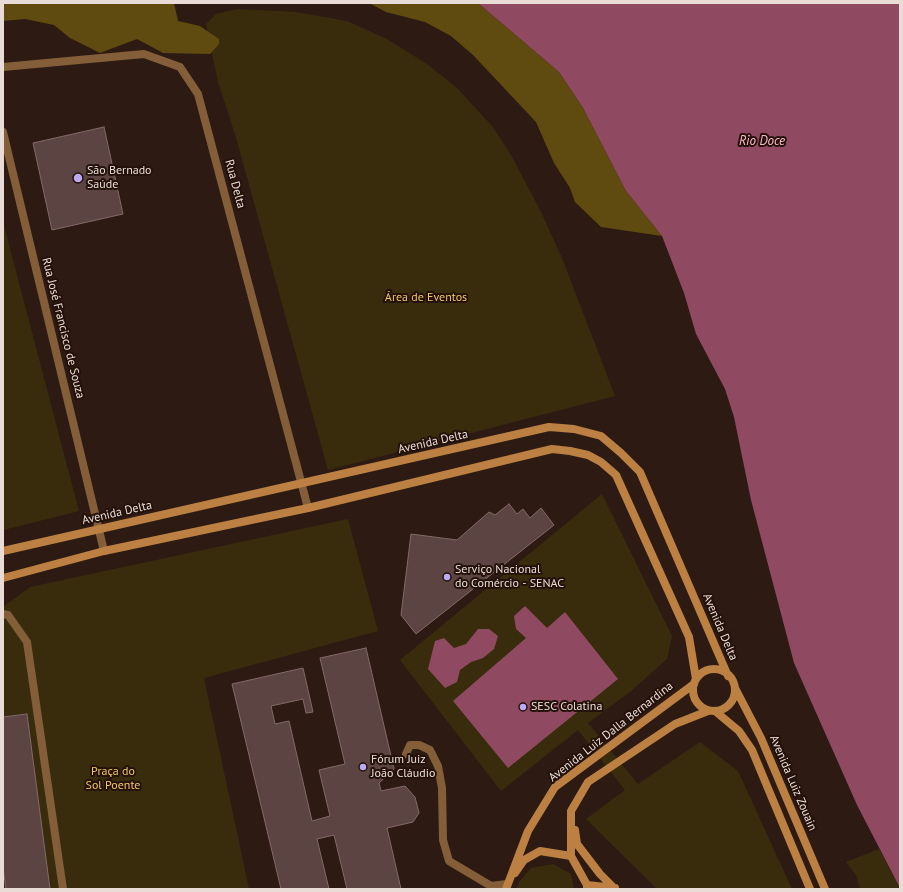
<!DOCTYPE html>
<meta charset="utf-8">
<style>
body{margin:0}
#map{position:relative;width:903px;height:892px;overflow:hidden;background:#2d1b13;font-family:"PT Sans",sans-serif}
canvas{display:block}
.frame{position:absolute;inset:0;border:4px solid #e9dcd7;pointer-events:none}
</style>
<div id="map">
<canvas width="903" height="892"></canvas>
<div class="frame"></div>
</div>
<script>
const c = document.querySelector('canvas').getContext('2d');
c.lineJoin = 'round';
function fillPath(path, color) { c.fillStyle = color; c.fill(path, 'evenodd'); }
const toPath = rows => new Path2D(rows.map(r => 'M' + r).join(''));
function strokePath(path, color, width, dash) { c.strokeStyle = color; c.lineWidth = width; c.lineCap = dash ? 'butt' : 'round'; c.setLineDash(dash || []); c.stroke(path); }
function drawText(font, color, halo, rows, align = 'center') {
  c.font = font + ' "PT Sans",sans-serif'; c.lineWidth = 4; c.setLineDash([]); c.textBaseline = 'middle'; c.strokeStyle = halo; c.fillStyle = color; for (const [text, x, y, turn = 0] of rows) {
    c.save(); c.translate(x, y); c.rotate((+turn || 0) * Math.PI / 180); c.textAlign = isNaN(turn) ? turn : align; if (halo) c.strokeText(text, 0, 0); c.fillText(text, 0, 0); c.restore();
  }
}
const green = toPath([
 [238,9,296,12,347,21,387,39,427,64,457,88,492,126,511,155,540,210,562,258,615,396,328,470,235,134,218,82,206,24,216,14],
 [3,222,79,511,3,530],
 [602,494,672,636,667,659,631,691,588,723,638,784,700,742,738,771,792,889,657,889,586,819,625,790,578,730,501,791,400,660],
 [348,519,378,631,204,678,249,889,3,889,3,607,30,587],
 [879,849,900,888,900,889,860,889,856,875,846,862],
 [553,864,571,874,574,889,517,889,519,882,531,868]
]);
const forest = toPath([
 [3,3,174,3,178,21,200,26,219,39,219,44,210,54,163,53,137,39,100,53,70,38,54,25,25,19,3,21],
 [369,3,478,3,559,72,583,108,626,191,662,236,601,227,575,202,570,188,554,163,536,122,473,55,451,36,425,22,386,12]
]);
const water = toPath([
 [478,3,900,3,900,888,857,805,794,663,751,500,734,417,725,389,696,334,684,293,662,236,626,191,583,108,559,72],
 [525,606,547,628,565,612,618,679,508,768,453,701,526,638,516,629,514,616],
 [478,629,489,629,498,636,494,649,483,658,471,662,460,670,457,682,445,688,428,669,435,641,444,638,454,648,466,644]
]);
const building = toPath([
 [104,127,123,214,52,230,33,143,104,127],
 [509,504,517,514,523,509,530,518,541,508,554,525,416,634,401,615,411,534,457,540,489,512,495,515,509,504],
 [366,648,394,769,379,783,381,791,405,786,415,797,419,813,413,822,387,828,401,889,347,889,334,835,317,839,329,889,281,889,232,684,303,668,313,712,306,713,303,699,271,706,275,724,289,721,312,821,330,816,319,770,345,764,320,658,366,648],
 [27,714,50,889,6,889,3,867,3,717,27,714]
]);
const lane = toPath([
 [3,614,8,615,27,642,63,889],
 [406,754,410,745,419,745,430,750,438,766,442,788,443,840,449,861,491,886,507,884]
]);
const street = toPath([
 [3,67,144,54,180,67,198,94,308,508],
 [3,132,104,551]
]);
const secondary = toPath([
 [3,551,549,427,574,429,601,436,621,453,640,472,728,676],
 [3,578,104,551,308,508,552,449,570,451,588,455,601,462,616,475,689,637,696,679],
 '693 690a21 21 0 1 1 42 0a21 21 0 1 1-42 0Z',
 [735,688,761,738,825,889],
 [715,711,739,731,752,750,810,889],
 [575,830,577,844,600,874,614,888],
 [515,873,524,860,540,851,571,856],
 [587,885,615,888],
 [506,889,528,831,555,787,694,684],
 [587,889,587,885,571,856,571,811,588,782,675,724,708,711]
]);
const markers = [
 [78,178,5,"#bcaaf5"],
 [447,577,4,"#bcaaf5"],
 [523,707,4,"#bcaaf5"],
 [363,767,4,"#bcaaf5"]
];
const poiNames = [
 ["São Bernado",87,171],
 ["Saúde",87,185],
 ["Serviço Nacional",455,570],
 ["do Comércio - SENAC",455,584],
 ["SESC Colatina",531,707],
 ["Fórum Juiz",371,760],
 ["João Cláudio",371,774]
];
const streetNames = [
 ["Rua Delta",235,184,75],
 ["Rua José Francisco de Souza",63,328,76],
 ["Avenida Delta",433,442,-13],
 ["Avenida Delta",117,513,-13],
 ["Avenida Delta",720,627,67],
 ["Avenida Luiz Dalla Bernardina",611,732,-38],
 ["Avenida Luiz Zouain",793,783,67]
];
const parkNames = [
 ["Área de Eventos",426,298],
 ["Praça do",113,772],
 ["Sol Poente",113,786]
];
const waterNames = [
 ["Rio Doce",762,141]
];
fillPath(green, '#382c0d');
fillPath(forest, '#5f4a0f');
fillPath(water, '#8f4960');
fillPath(building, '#5b4442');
strokePath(building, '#836a68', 1);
strokePath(lane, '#835e39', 8);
strokePath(street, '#835e39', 8);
strokePath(secondary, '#bc8142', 8);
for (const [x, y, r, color] of markers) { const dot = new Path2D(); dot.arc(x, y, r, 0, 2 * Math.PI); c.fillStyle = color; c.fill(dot); strokePath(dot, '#23110a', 1.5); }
drawText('12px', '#e9dcd7', '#23110a', poiNames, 'left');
drawText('12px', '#e9dcd7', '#23110a', streetNames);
drawText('12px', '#efc762', '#23110a', parkNames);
drawText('italic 13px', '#fcbccd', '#23110a', waterNames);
</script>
